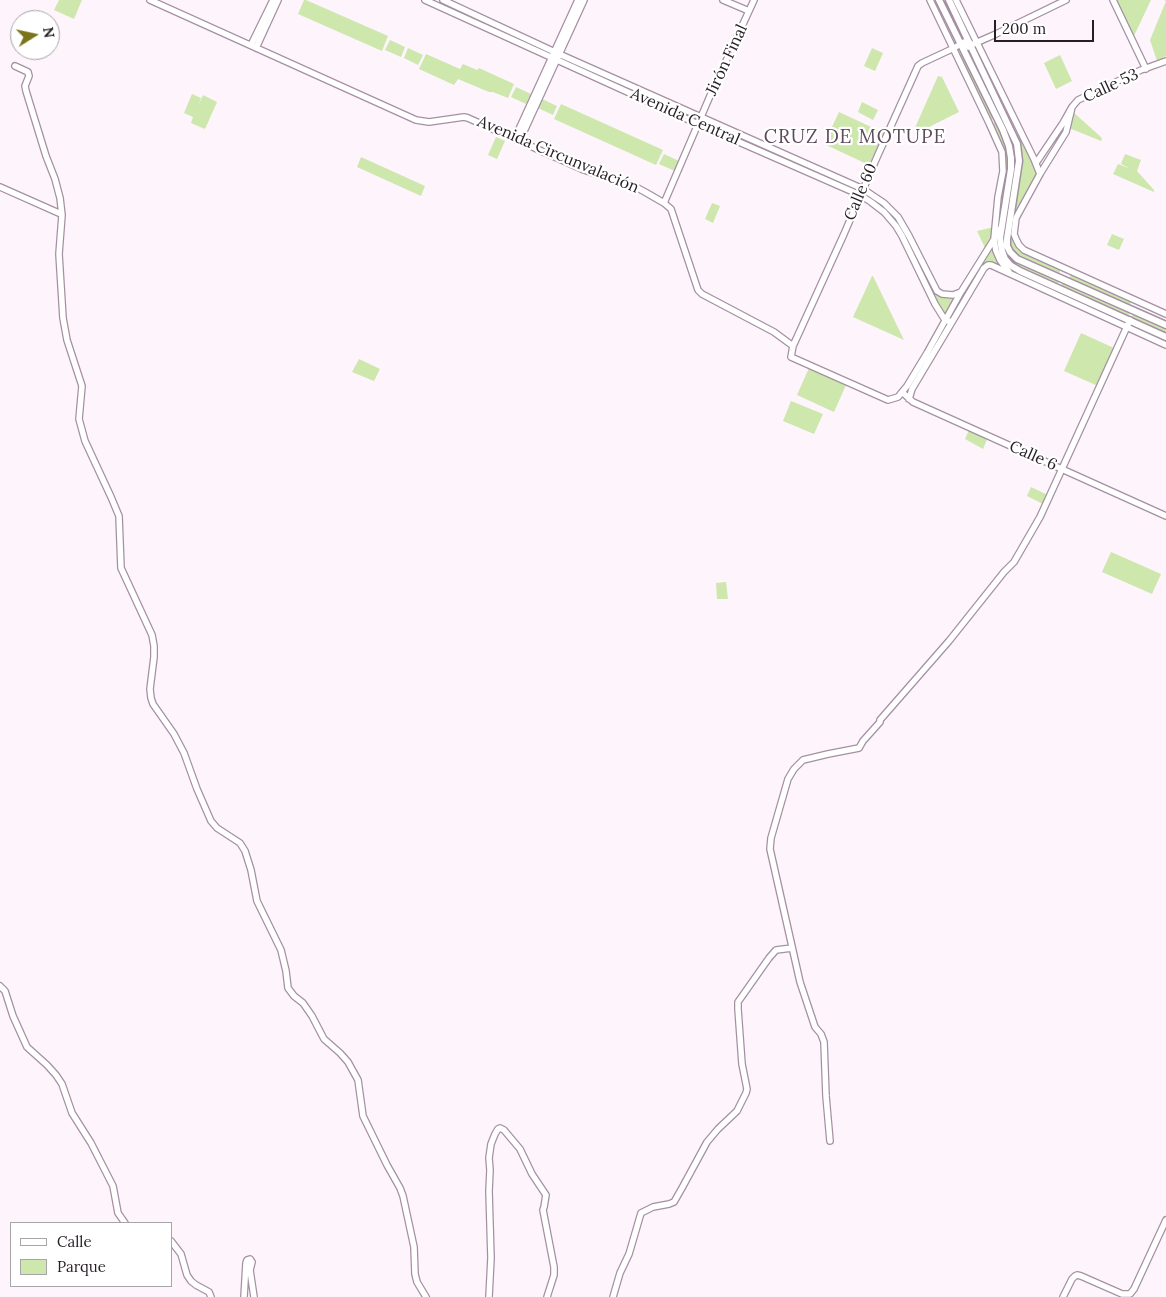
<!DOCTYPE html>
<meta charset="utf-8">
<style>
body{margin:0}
#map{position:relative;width:1166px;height:1297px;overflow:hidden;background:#fef4fc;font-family:Lora,serif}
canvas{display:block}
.legend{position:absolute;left:10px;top:1222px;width:162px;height:65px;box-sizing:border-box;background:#fff;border:1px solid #a8a5a8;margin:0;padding:6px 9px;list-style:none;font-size:15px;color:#261e25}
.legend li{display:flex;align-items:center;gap:10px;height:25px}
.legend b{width:25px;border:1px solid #a8a5a8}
.north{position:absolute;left:10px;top:10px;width:50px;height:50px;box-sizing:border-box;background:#fff;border:1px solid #a8a5a8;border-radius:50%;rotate:80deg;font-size:14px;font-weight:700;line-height:20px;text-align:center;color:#261e25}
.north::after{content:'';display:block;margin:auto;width:18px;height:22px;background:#7a751a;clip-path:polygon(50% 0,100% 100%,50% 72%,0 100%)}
.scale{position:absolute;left:994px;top:20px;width:100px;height:22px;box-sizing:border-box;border:2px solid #261e25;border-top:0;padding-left:6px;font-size:15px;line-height:18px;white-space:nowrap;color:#261e25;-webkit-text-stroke:4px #fff;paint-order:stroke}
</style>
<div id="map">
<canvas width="1166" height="1297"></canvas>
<ul class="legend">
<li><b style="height:6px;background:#fff"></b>Calle</li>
<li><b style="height:14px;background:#cde7ac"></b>Parque</li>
</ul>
<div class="north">N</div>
<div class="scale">200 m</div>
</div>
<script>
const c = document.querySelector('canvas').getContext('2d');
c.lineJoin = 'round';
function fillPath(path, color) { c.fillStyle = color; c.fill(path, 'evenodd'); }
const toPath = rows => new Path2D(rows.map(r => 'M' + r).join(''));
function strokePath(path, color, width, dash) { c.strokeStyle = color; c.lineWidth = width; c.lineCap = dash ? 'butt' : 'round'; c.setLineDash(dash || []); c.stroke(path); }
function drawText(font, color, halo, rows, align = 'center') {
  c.font = font + ' Lora,serif'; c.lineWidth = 4.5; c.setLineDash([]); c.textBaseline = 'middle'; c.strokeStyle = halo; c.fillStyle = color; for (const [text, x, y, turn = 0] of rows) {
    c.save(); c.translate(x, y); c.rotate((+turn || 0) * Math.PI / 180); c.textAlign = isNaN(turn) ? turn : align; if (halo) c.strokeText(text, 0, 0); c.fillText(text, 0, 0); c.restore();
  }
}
const green = toPath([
 [59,0,82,0,74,19,54,10],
 [304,0,306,0,388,36,382,51,298,14],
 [1116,0,1151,0,1133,38],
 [1164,0,1166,0,1166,56,1157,61,1150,40,1166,1],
 [390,40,405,47,401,57,385,50],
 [408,48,423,55,418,65,404,58],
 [872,48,883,53,875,71,864,66],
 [972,51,1017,151,1011,204,1008,204,1013,155,967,53],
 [963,53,994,118,991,120,959,55],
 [426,54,460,69,463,64,477,70,479,68,514,84,508,98,493,92,489,92,458,79,454,85,419,69],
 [1060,55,1072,81,1056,89,1044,63],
 [938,76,942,77,959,112,917,133,914,130],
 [516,87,531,94,526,104,511,97],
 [192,94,201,98,198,106,203,95,217,102,205,129,191,123,193,117,184,113],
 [542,99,557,106,553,115,538,108],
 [862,102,878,110,873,120,858,112],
 [561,104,663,150,656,165,554,119],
 [1072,111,1102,138,1101,141,1069,128],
 [839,112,884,133,869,165,824,144],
 [996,122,1006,144,1009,165,999,227,997,227,1004,173,1003,151,993,124],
 [1020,134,1038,174,1015,214,1013,214,1019,151,1017,136],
 [496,137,505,141,497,159,488,155],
 [664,154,679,161,675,171,659,164],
 [1125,154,1141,160,1137,171,1154,190,1154,192,1113,174,1118,164,1131,169,1121,164],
 [361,157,425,186,421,196,357,167],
 [866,193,878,200,895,215,915,250,937,294,946,298,955,299,944,317,902,232,864,196],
 [712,203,720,206,713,223,705,219],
 [1006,211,1010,212,1009,254,1059,280,1058,284,1056,285,1020,269,1007,258,1002,245],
 [1012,217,1016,244,1061,269,1059,274,1018,256,1011,250,1009,240],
 [994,227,993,238,986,250,977,231],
 [1112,234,1124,239,1119,250,1107,245],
 [993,244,1005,270,989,264,972,285,969,283],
 [1071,273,1132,301,1129,306,1069,279],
 [872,276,873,276,904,340,853,317],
 [1063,281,1130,311,1130,313,1127,317,1061,287],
 [1133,313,1166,326,1166,335,1132,318],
 [1081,333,1114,348,1098,386,1064,371],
 [359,359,380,369,374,381,352,372],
 [809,368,846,385,834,412,797,395],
 [791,401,823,414,814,434,783,421],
 [969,430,988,437,983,449,965,439],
 [1031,487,1048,495,1043,504,1027,496],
 [1111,552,1161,574,1152,594,1102,572],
 [726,582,728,599,717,599,716,583]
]);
const secondary = toPath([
 [150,0,416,120,429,122,464,117,468,118,584,170,610,179,630,184,645,192,664,203,671,209,698,290,702,294,774,332,793,346],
 [425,0,698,124,860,195,871,202,884,212,896,226,902,236,935,304,945,320],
 [443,0,559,54,863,189,884,203,898,217,909,236,937,291,942,294,953,295,961,292],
 [723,0,749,11],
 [930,0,989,123,1002,152,1003,171,998,197,994,239,996,251,1000,260,1009,272],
 [956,0,1034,159,1040,174],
 [1113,0,1146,69],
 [251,45,273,0],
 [961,45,963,47,969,47,971,45,996,34,1066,0],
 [971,45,969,42,964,42,954,48,922,63,918,66,877,157,844,234,793,346,791,357,888,400,898,397,907,386,927,353,961,292,1001,228],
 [256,48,278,0],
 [15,66,28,72,29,76,25,86,26,91,46,156,55,179,60,198,62,215,59,254,63,318,67,340,82,386,79,419,85,441,111,497,119,516,121,568,152,635,154,646,154,657,150,689,151,698,153,704,174,734,184,753,197,789,211,821,217,828,240,843,245,851,251,870,257,901,281,950,286,971,288,988,294,996,303,1003,312,1016,324,1039,340,1053,348,1062,358,1080,363,1116,387,1165,400,1188,403,1196,414,1247,415,1274,417,1282,426,1297],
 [1072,107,1066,132,1040,174,1016,218,1014,234,1016,239,1019,245,1024,250,1166,314],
 [515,138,578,0],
 [520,140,584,0],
 [1036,163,1063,123,1072,107,1078,100,1141,70,1166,61],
 [0,187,61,214],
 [664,203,710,96,754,0],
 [945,320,952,322,984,268,988,265,991,265,1166,345],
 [902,392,913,402,1166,516],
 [909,399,912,389,952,322],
 [0,986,5,991,13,1016,27,1047,47,1065,56,1075,62,1084,72,1113,91,1143,113,1186,118,1213,125,1223],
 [830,1141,826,1096,824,1042,821,1034,815,1027,800,982,770,849,771,838,788,779,794,769,803,760,828,754,859,748,863,741,880,722,880,720,949,641,1004,572,1014,562,1040,517,1130,320],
 [171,1241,181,1254,187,1275,191,1281,196,1285,209,1292,211,1297],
 [244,1297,246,1263,247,1260,250,1259,252,1262,250,1270,254,1297],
 [489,1297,491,1258,489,1191,490,1170,489,1158,491,1144,495,1134,498,1129,500,1128,504,1130,520,1149,532,1174,546,1195,544,1207,543,1210,554,1267,554,1275,547,1297],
 [613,1297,620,1273,629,1254,641,1213,653,1207,669,1204,674,1202,682,1188,707,1142,718,1129,737,1111,746,1093,747,1089,742,1064,738,1009,738,1002,769,958,776,950,792,948],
 [1063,1297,1072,1279,1075,1276,1077,1275,1081,1276,1122,1294,1130,1294,1134,1289,1166,1220]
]);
const primary = toPath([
 [939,0,1003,130,1009,146,1011,158,1011,169,1000,238,1002,251,1005,259,1010,265,1020,271,1166,337],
 [949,0,1017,144,1019,161,1007,239,1007,246,1010,252,1017,259,1166,325]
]);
const streetNames = [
 ["Jirón Final",727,60,-65],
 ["Calle 53",1111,86,-25],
 ["Avenida Central",685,117,24],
 ["Avenida Circunvalación",558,155,23],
 ["Calle 60",861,192,-67],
 ["Calle 6",1033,456,24]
];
const quarterNames = [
 ["CRUZ DE MOTUPE",855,138]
];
fillPath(green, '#cde7ac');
strokePath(secondary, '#a590a3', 8);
strokePath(primary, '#a590a3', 9);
strokePath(secondary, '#fff', 5.5);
strokePath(primary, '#fff', 6);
drawText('16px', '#261e25', '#fff', streetNames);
c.letterSpacing = '1px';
drawText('19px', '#5c495a', '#fff', quarterNames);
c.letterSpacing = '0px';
</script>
